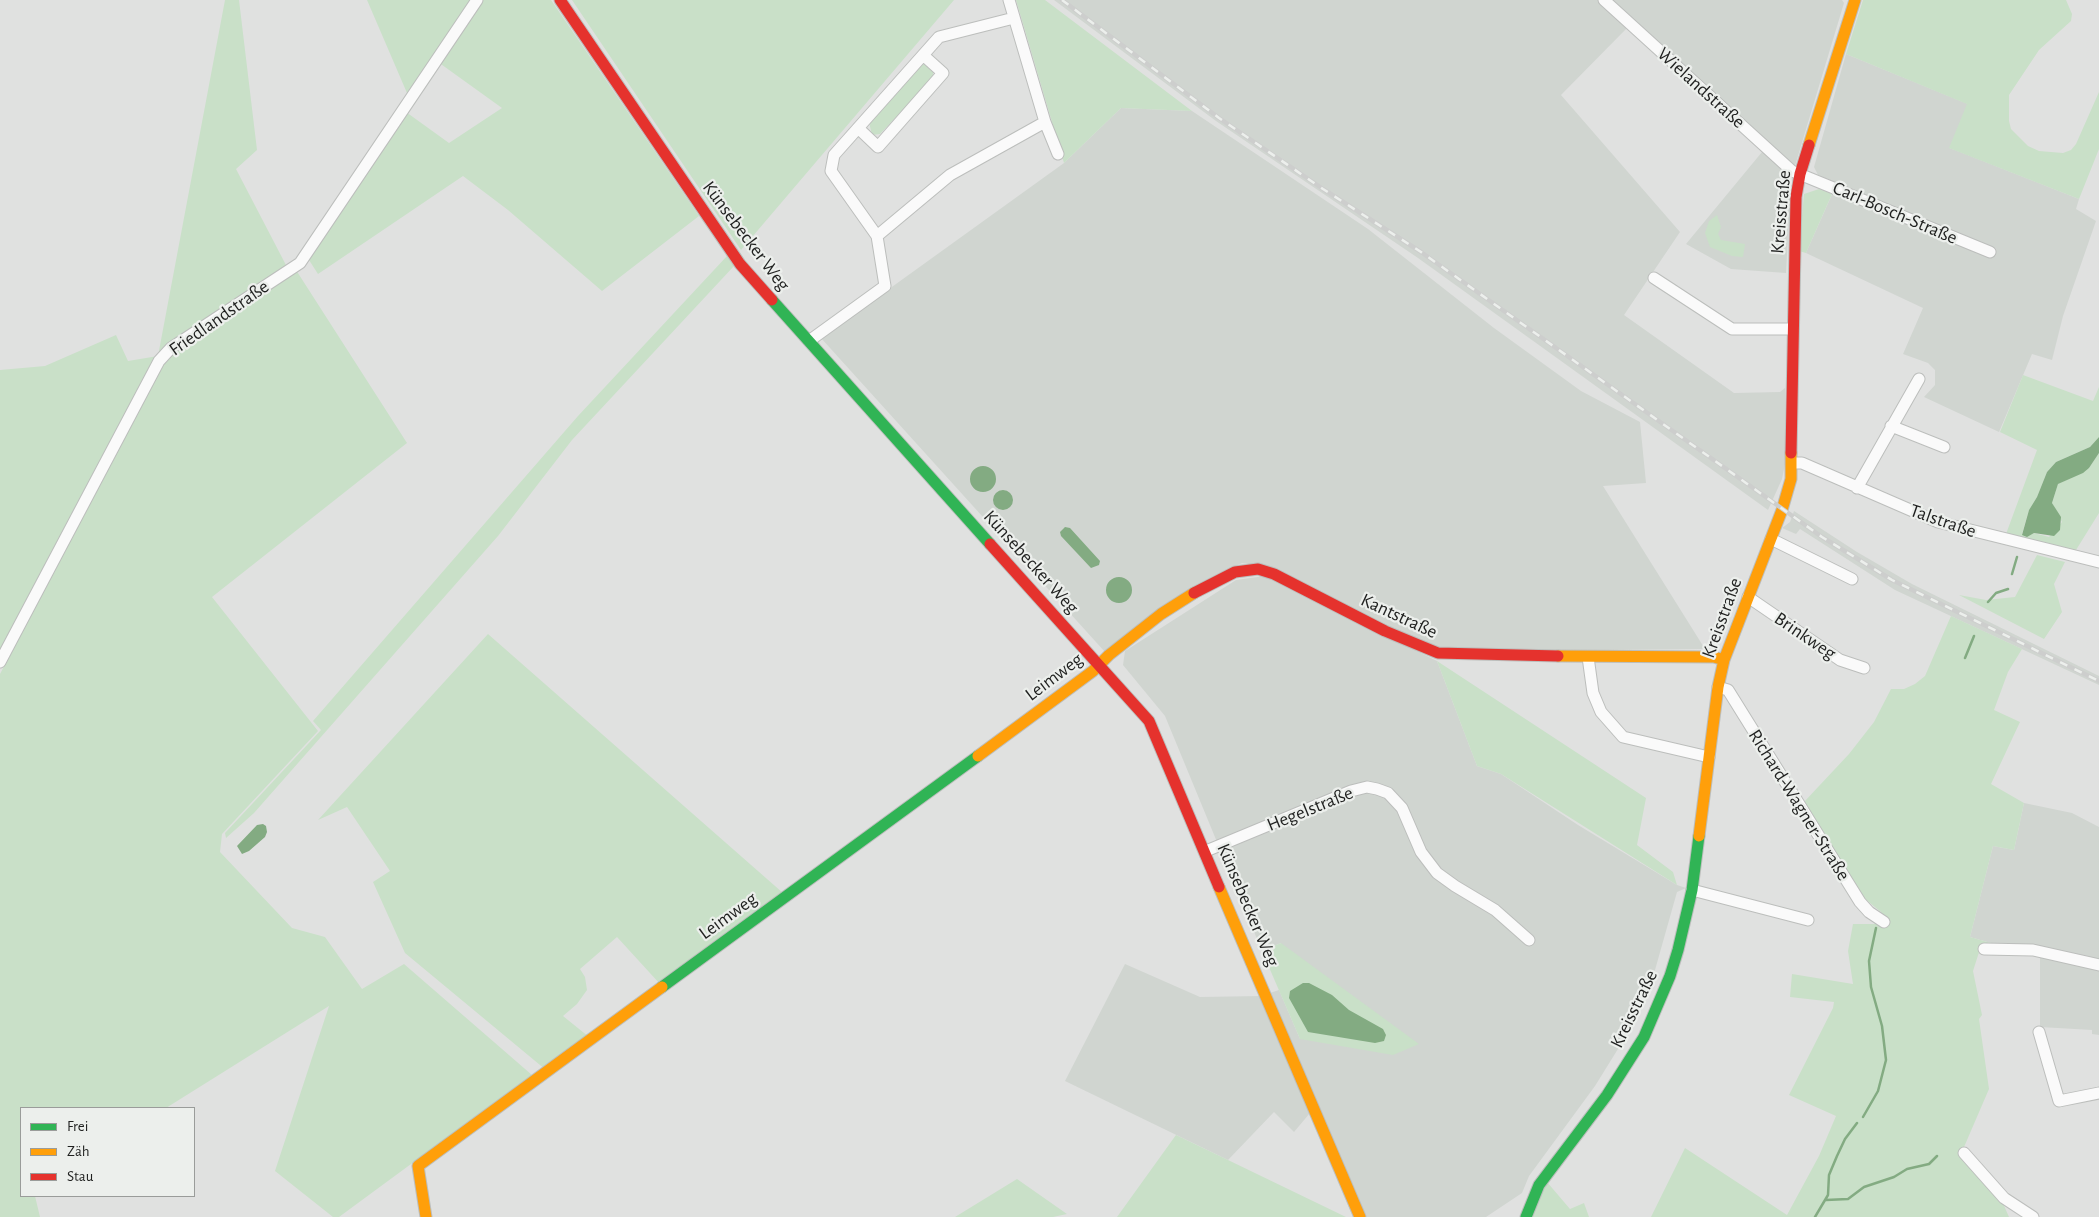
<!DOCTYPE html>
<meta charset="utf-8">
<style>
body{margin:0}
#map{position:relative;width:2099px;height:1217px;overflow:hidden;background:#e0e1e0;font-family:"Alegreya Sans",sans-serif}
canvas{display:block}
.legend{position:absolute;left:20px;top:1107px;width:175px;height:90px;box-sizing:border-box;background:#ecefec;border:1px solid #9a9c9a;margin:0;padding:6px 9px;list-style:none;font-size:15px;color:#1f201f}
.legend li{display:flex;align-items:center;gap:10px;height:25px}
.legend b{width:25px;border:1px solid #9a9c9a}
</style>
<div id="map">
<canvas width="2099" height="1217"></canvas>
<ul class="legend">
<li><b style="height:6px;background:#30b455"></b>Frei</li>
<li><b style="height:6px;background:#ff9f0a"></b>Zäh</li>
<li><b style="height:6px;background:#e5322d"></b>Stau</li>
</ul>
</div>
<script>
const c = document.querySelector('canvas').getContext('2d');
c.lineJoin = 'round';
function fillPath(path, color) { c.fillStyle = color; c.fill(path, 'evenodd'); }
const toPath = rows => new Path2D(rows.map(r => 'M' + r).join(''));
function strokePath(path, color, width, dash) { c.strokeStyle = color; c.lineWidth = width; c.lineCap = dash ? 'butt' : 'round'; c.setLineDash(dash || []); c.stroke(path); }
function drawText(font, color, halo, rows, align = 'center') {
  c.font = font + ' "Alegreya Sans",sans-serif'; c.lineWidth = 4.5; c.setLineDash([]); c.textBaseline = 'middle'; c.strokeStyle = halo; c.fillStyle = color; for (const [text, x, y, turn = 0] of rows) {
    c.save(); c.translate(x, y); c.rotate((+turn || 0) * Math.PI / 180); c.textAlign = isNaN(turn) ? turn : align; if (halo) c.strokeText(text, 0, 0); c.fillText(text, 0, 0); c.restore();
  }
}
const built = toPath([
 [1054,0,1842,0,1844,3,1791,179,1786,273,1731,269,1686,244,1762,152,1628,27,1561,95,1680,232,1624,315,1734,393,1780,392,1785,388,1785,464,1782,479,1768,510,1418,258,1216,121],
 [1846,54,1968,104,1950,148,2079,199,2076,209,2096,221,2063,316,2052,360,2032,354,1999,432,1924,397,1935,385,1935,370,1928,363,1903,354,1923,308,1806,253,1837,183,1818,175,1814,167],
 [1121,108,1192,111,1368,229,1494,328,1581,391,1640,422,1646,483,1603,486,1705,649,1515,651,1432,648,1273,568,1242,563,1204,581,1105,652,821,338,1064,163],
 [1794,511,1857,552,1912,584,2099,676,2099,685,1895,590,1800,529,1796,534,1782,528,1790,522],
 [1265,576,1437,661,1477,766,1501,774,1578,825,1677,885,1686,888,1677,892,1655,970,1631,1028,1595,1086,1529,1176,1522,1193,1486,1217,1353,1217,1310,1113,1294,1132,1274,1112,1228,1160,1065,1081,1125,964,1200,997,1261,996,1279,990,1300,1039,1281,943,1262,951,1165,716,1123,665,1125,651,1236,580],
 [2024,803,2072,813,2099,827,2099,960,2031,944,1998,945,1970,937,1993,846,2014,850],
 [2040,955,2099,968,2099,1035,2092,1034,2092,1030,2040,1027]
]);
const green = toPath([
 [225,0,239,0,257,150,236,169,287,267,169,344,0,655,0,370,45,366,116,335,128,361,158,356],
 [367,0,471,0,407,93],
 [481,0,551,0,699,216,602,291,508,210,463,176,318,274,309,260,327,225,406,112,449,143,502,108,438,62],
 [572,0,954,0,741,250],
 [1016,0,1045,0,1192,111,1121,108,1064,163],
 [1863,0,2066,0,2072,14,2071,21,2039,50,2009,95,2009,121,2011,129,2028,146,2039,151,2063,153,2071,150,2076,144,2099,92,2099,149,2079,199,1949,148,1967,104,1846,54],
 [925,64,933,69,933,78,880,134,872,135,869,122,919,65],
 [1819,189,1832,194,1806,253,1799,251,1804,194],
 [1717,215,1721,227,1718,234,1721,240,1745,244,1743,257,1732,256,1710,247,1705,233,1709,221],
 [727,256,734,266,572,440,498,536,254,813,226,838,225,833,321,730,313,721,578,416],
 [296,270,407,443,212,597,318,731,222,834,220,852,292,928,325,937,362,989,404,964,532,1075,339,1217,333,1217,275,1171,329,1006,166,1108,21,1108,21,1196,35,1196,40,1217,0,1217,0,674,158,371,170,354],
 [2023,375,2093,401,2099,387,2099,437,2090,447,2056,462,2047,472,2037,497,2029,510,2022,534,2027,536,2034,533,2049,537,2062,522,2052,503,2058,484,2089,468,2099,453,2099,513,2076,550,2006,534,2037,450,2000,432],
 [2037,555,2065,562,2054,584,2062,612,2044,639,1959,595,1986,600,2015,597],
 [1951,616,2022,649,2008,672,1994,710,2020,722,1991,784,2024,803,2014,850,1993,846,1970,937,1998,945,1981,946,1973,971,1982,1015,1979,1019,1989,1089,1961,1154,2002,1201,2009,1217,1651,1217,1685,1148,1787,1215,1819,1156,1836,1116,1789,1095,1833,1008,1834,1002,1790,997,1792,974,1853,984,1848,951,1853,924,1876,924,1881,912,1865,899,1804,802,1849,754,1874,722,1891,689,1904,689,1915,684,1925,676],
 [488,634,783,893,660,984,617,937,580,969,585,977,587,990,577,1004,563,1016,589,1037,546,1070,405,953,373,882,390,871,347,807,318,820],
 [1437,661,1646,798,1637,845,1673,872,1677,885,1501,774,1477,766],
 [1281,943,1419,1044,1393,1055,1300,1039,1262,951],
 [1176,1135,1228,1160,1346,1217,1117,1217],
 [1017,1179,1067,1214,1053,1217,955,1217],
 [1547,1182,1570,1209,1584,1203,1589,1217,1531,1217]
]);
const water = toPath([
 [2099,437,2099,453,2089,468,2083,473,2058,484,2052,503,2061,517,2060,530,2054,536,2034,533,2027,537,2022,535,2029,510,2037,497,2047,472,2056,462,2090,447],
 '970 479a13 13 0 1 1 26 0a13 13 0 1 1-26 0Z',
 '993 500a10 10 0 1 1 20 0a10 10 0 1 1-20 0Z',
 [1065,527,1070,528,1100,561,1099,565,1091,568,1061,536,1060,532],
 '1106 590a13 13 0 1 1 26 0a13 13 0 1 1-26 0Z',
 [263,824,266,826,267,832,265,837,249,851,242,854,237,846,257,825],
 [1303,983,1309,983,1332,995,1349,1010,1383,1029,1386,1035,1384,1041,1375,1043,1308,1032,1289,998,1290,991]
]);
const stream = toPath([
 [2012,574,2017,557],
 [1988,602,1996,593,2008,589],
 [1965,658,1974,636],
 [1863,1117,1878,1091,1886,1060,1882,1026,1871,987,1869,961,1876,928],
 [1826,1200,1848,1199,1864,1187,1894,1177,1907,1169,1929,1164,1937,1156],
 [1815,1217,1828,1195,1829,1175,1837,1156,1845,1139,1857,1123]
]);
const street = toPath([
 [1009,0,1045,122,1058,154],
 [1604,0,1792,171,1990,252],
 [858,128,878,147,943,73,923,55],
 [877,236,831,171,834,155,939,37,1014,18],
 [1654,278,1732,329,1793,329],
 [809,341,885,286,877,236,950,175,1045,122],
 [1891,426,1944,447],
 [1793,463,1802,463,1938,522,2099,562],
 [1857,488,1919,379],
 [1771,539,1852,579],
 [1748,597,1840,660,1864,668],
 [1588,657,1593,693,1601,712,1623,737,1709,757],
 [0,662,159,361,171,348,300,263,477,0],
 [1718,687,1728,690,1860,902,1869,912,1884,922],
 [1206,851,1351,791,1367,787,1377,789,1388,793,1402,808,1421,852,1437,873,1455,886,1495,910,1529,940],
 [1692,890,1808,920],
 [1984,949,2033,950,2099,965],
 [2039,1032,2059,1101,2099,1093],
 [1964,1153,2004,1198,2033,1217]
]);
const fast = toPath([
 [772,300,990,544],
 [662,987,978,756],
 [1526,1217,1539,1185,1607,1095,1644,1037,1670,976,1678,950,1692,890,1699,836]
]);
const slow = toPath([
 [1809,145,1855,0],
 [1558,656,1714,657,1724,660],
 [978,756,1093,671,1109,655,1161,614,1194,593],
 [1699,836,1718,687,1724,660,1782,510,1791,479,1791,453],
 [1219,887,1360,1217],
 [426,1217,418,1166,662,987]
]);
const jam = toPath([
 [560,0,740,264,772,300],
 [1791,453,1796,197,1800,174,1809,145],
 [990,544,1149,721,1219,887],
 [1194,593,1235,572,1258,569,1274,574,1385,631,1438,653,1558,656]
]);
const rail = toPath([
 [1062,0,1219,118,1323,189,1421,252,1822,537,1892,580,2099,681]
]);
const streetNames = [
 ["Wielandstraße",1701,88,42],
 ["Kreisstraße",1781,212,-85],
 ["Carl-Bosch-Straße",1895,213,23],
 ["Künsebecker Weg",746,236,53],
 ["Friedlandstraße",219,318,-35],
 ["Talstraße",1943,521,19],
 ["Künsebecker Weg",1031,562,48],
 ["Kantstraße",1399,616,25],
 ["Kreisstraße",1722,618,-70],
 ["Brinkweg",1805,636,34],
 ["Leimweg",1054,677,-37],
 ["Richard-Wagner-Straße",1799,805,58],
 ["Hegelstraße",1310,809,-22],
 ["Künsebecker Weg",1248,905,67],
 ["Leimweg",728,916,-36],
 ["Kreisstraße",1634,1009,-64]
];
fillPath(built, '#d0d5d0');
fillPath(green, '#c9e0c8');
fillPath(water, '#83ab82');
strokePath(stream, '#83ab82', 2.5);
strokePath(street, '#bcbebc', 13);
strokePath(fast, '#bcbebc', 13);
strokePath(slow, '#bcbebc', 13);
strokePath(jam, '#bcbebc', 13);
strokePath(street, '#fafafa', 11);
strokePath(fast, '#30b455', 11);
strokePath(slow, '#ff9f0a', 11);
strokePath(jam, '#e5322d', 11);
strokePath(rail, '#cdcecd', 4.5);
strokePath(rail, '#ecefec', 2.5, [8]);
drawText('19px', '#1f201f', '#ecefec', streetNames);
</script>
